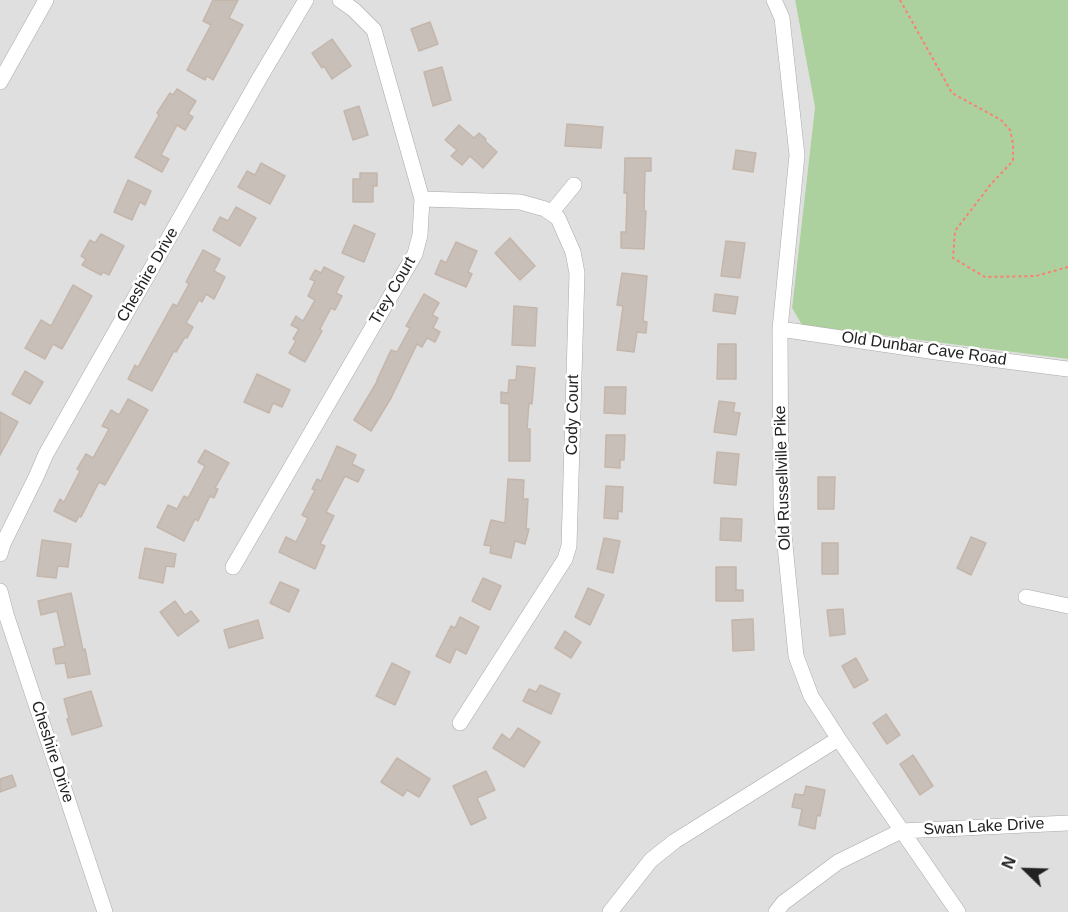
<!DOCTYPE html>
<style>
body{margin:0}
#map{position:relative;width:1068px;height:912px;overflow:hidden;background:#f2efe9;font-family:Helvetica,sans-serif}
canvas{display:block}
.north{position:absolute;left:996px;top:840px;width:60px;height:60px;-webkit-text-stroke:4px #fff;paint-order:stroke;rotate:293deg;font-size:16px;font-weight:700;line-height:24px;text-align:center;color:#222}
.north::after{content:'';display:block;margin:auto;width:21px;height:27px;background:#222;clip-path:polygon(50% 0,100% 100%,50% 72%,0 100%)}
</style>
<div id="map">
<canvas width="1068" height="912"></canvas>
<div class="north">N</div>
</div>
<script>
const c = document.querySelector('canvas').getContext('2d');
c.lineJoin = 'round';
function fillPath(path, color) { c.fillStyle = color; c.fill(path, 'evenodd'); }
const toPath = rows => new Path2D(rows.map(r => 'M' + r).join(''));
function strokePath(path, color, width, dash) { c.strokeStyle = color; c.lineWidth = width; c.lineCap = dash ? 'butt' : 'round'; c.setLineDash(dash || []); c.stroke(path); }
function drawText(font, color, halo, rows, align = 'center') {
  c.font = font + ' Helvetica,sans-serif'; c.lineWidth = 5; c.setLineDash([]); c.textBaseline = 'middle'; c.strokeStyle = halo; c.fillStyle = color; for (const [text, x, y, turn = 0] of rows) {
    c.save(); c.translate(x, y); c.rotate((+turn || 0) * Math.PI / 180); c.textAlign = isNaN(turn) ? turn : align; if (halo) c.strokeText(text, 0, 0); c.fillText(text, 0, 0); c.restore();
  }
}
const residential = toPath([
 [0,0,795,0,815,107,792,308,802,325,1068,359,1068,912,0,912]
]);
const forest = toPath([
 [795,0,1068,0,1068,359,802,325,792,308,815,107]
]);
const building = toPath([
 [213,0,238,0,229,18,243,25,213,80,207,76,205,80,187,70,211,25,203,21,213,0],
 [430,22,438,44,419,51,411,29,430,22],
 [332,39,351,66,332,79,324,66,322,68,312,53,332,39],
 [442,67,451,100,433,106,424,72,442,67],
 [177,89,196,101,188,114,193,117,185,130,177,125,161,155,169,159,162,172,135,157,159,115,157,113,170,93,173,95,177,89],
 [359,106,368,135,353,140,344,111,359,106],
 [567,124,603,127,601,148,565,146,567,124],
 [459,125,474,138,479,133,486,139,485,141,497,152,483,168,470,156,462,165,451,156,457,150,445,140,459,125],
 [736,150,756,153,753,172,733,169,736,150],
 [625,158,651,158,651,171,645,171,644,211,646,211,644,249,621,248,621,232,626,232,627,193,624,193,625,158],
 [261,163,285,176,270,204,238,187,247,171,255,175,261,163],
 [360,173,377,173,377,186,373,186,373,202,353,202,353,179,360,179,360,173],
 [128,180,151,191,145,205,140,202,132,220,114,212,128,180],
 [236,207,256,218,240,246,213,230,220,217,228,221,236,207],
 [354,225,375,234,364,262,342,253,354,225],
 [101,234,124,246,109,275,103,272,101,275,82,265,86,259,81,256,90,240,95,243,101,234],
 [510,238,535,266,520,280,495,253,510,238],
 [726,241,745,243,740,278,721,276,726,241],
 [456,242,477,251,468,272,472,274,466,287,435,274,441,260,446,263,456,242],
 [203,250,220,259,214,271,225,277,214,299,206,294,202,302,199,300,186,323,193,327,187,338,185,337,176,352,174,351,152,391,128,379,135,365,138,367,173,304,177,306,189,284,186,282,203,250],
 [324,267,344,277,336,293,342,296,335,310,331,308,320,329,322,331,305,362,289,353,296,341,293,339,299,329,291,325,296,316,303,321,315,300,308,296,315,281,310,279,315,270,321,273,324,267],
 [622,273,647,276,643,321,647,322,646,333,637,332,634,352,617,350,623,306,617,305,622,273],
 [73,285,92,296,62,349,53,344,45,359,25,348,41,320,51,326,73,285],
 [424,294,439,303,432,315,438,318,433,328,440,332,435,342,427,338,422,347,417,344,391,398,371,431,354,420,378,380,377,380,391,350,397,352,410,328,406,326,424,294],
 [715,294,738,297,735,314,713,311,715,294],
 [514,306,537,308,535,346,512,345,514,306],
 [718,344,736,344,736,379,717,379,718,344],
 [517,366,535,368,532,404,529,403,527,429,530,429,530,461,509,461,509,404,501,403,501,392,508,393,509,380,516,380,517,366],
 [25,371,43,382,30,404,12,394,25,371],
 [257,374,290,390,282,407,273,403,269,413,244,402,257,374],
 [605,387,626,387,625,414,604,413,605,387],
 [128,399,148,410,105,485,99,482,81,517,79,516,76,522,54,511,60,499,64,502,80,471,77,469,86,454,93,458,109,429,102,426,111,410,119,415,128,399],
 [719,401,735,403,733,412,740,413,736,435,714,432,719,401],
 [0,412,18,422,0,455,0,412],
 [606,435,625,435,624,460,620,460,620,468,605,467,606,435],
 [337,446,356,455,352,464,364,470,358,482,345,476,326,512,334,516,320,544,325,546,315,569,279,552,286,537,296,542,308,518,302,515,315,490,312,489,317,479,321,481,337,446],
 [205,450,229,463,215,488,218,489,214,498,210,496,198,521,195,519,184,541,157,527,168,505,177,509,184,496,188,498,205,466,198,462,205,450],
 [717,452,739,454,736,485,714,483,717,452],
 [818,477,835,477,834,509,818,509,818,477],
 [508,479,524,480,523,499,528,499,526,529,529,529,525,544,515,541,511,558,490,553,491,546,484,545,491,520,505,523,508,479],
 [606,486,623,487,622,512,618,511,618,519,604,518,606,486],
 [721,518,742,519,741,541,720,540,721,518],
 [971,537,986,543,971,575,957,568,971,537],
 [604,538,620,541,613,573,597,569,604,538],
 [42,540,71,544,68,567,58,566,56,578,37,576,42,540],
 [822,543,838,543,838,574,822,574,822,543],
 [145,548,176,554,174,567,166,566,163,583,139,578,145,548],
 [716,567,736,567,736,590,743,590,743,601,716,601,716,567],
 [483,578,501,586,490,610,472,601,483,578],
 [280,582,299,590,289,612,270,603,280,582],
 [588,588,604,595,590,625,575,617,588,588],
 [71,593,83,650,85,649,90,674,68,678,65,663,56,664,53,649,65,646,57,611,41,615,38,601,71,593],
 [175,601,185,615,191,611,199,621,178,636,160,612,175,601],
 [843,609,845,634,830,636,827,610,843,609],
 [460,617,479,627,466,654,456,649,450,663,436,656,451,626,455,628,460,617],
 [753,619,754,650,733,651,732,620,753,619],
 [258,620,263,638,229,648,224,630,258,620],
 [565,631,581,642,571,658,555,648,565,631],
 [856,658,868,680,854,688,842,666,856,658],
 [392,663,410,672,395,705,376,696,392,663],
 [540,685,560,694,551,714,523,701,529,689,536,692,540,685],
 [91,691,102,726,72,735,67,719,69,718,64,699,91,691],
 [886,714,900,735,887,744,873,723,886,714],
 [518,728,540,742,524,767,493,748,502,734,510,740,518,728],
 [913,755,933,786,920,795,900,764,913,755],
 [397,758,430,779,419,797,407,790,403,796,381,782,397,758],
 [486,771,495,790,477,798,486,818,471,825,453,786,486,771],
 [12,775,16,786,0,792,0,779,12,775],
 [806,786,825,790,820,816,817,815,815,829,799,825,802,809,792,807,795,794,804,795,806,786]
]);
const path = toPath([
 [900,0,952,93,1001,120,1010,130,1013,144,1013,161,991,184,955,231,953,258,985,277,1036,276,1068,267]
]);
const minor = toPath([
 [774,0,782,18,797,155,780,329,781,505,796,656,811,696,840,741,958,912],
 [0,82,46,0],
 [422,199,520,202,545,209,558,218,573,252,577,273,569,546,565,559,460,723],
 [551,213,574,185],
 [780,329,936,352,1068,369],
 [0,554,3,544,36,477,46,454,259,79,306,0],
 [233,567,415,254,420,235,422,199,374,30,354,10,340,0],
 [0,591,6,614,105,912],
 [1026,597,1068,606],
 [610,912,651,860,675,841,838,739],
 [776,912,783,903,838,862,901,831,1068,823]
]);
const streetNames = [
 ["Cheshire Drive",148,275,-60],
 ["Trey Court",393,291,-60],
 ["Old Dunbar Cave Road",924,349,8],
 ["Cody Court",573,415,-89],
 ["Old Russellville Pike",783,478,-92],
 ["Cheshire Drive",52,752,72],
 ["Swan Lake Drive",984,827,-3]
];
fillPath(residential, '#e0dfdf');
fillPath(forest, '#add19e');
fillPath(building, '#c7bfb8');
strokePath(building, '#c4b6ab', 1.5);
strokePath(minor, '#a9a9a9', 16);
strokePath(path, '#fa8072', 2, [3, 3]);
strokePath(minor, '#fff', 15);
drawText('16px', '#222', '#fff', streetNames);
</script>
